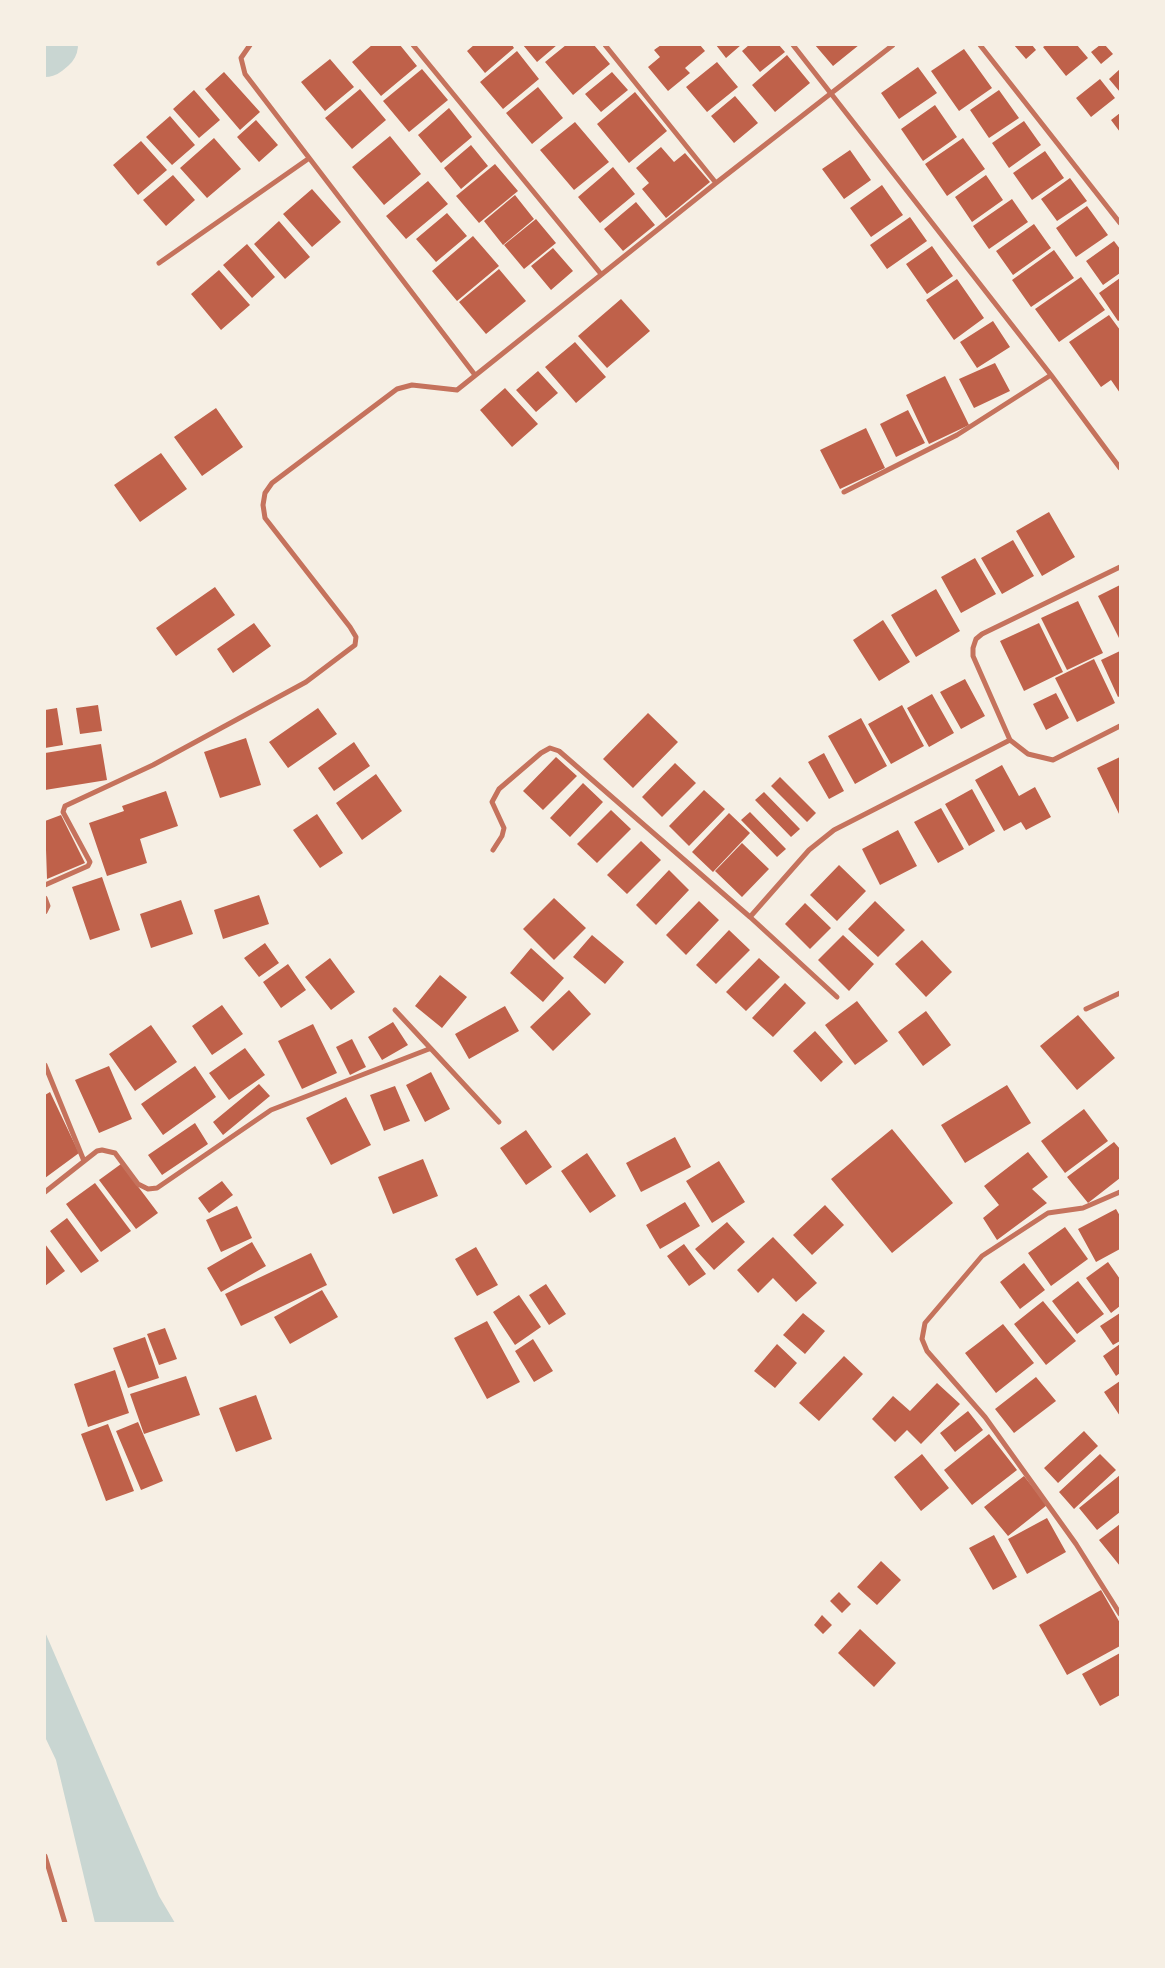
<!DOCTYPE html>
<style>
body{margin:0}
#map{position:relative;width:1165px;height:1968px;overflow:hidden;background:#f6efe4;font-family:"Noto Sans",sans-serif}
canvas{display:block}
.frame{position:absolute;inset:0;border:46px solid #f6efe4;pointer-events:none}
</style>
<div id="map">
<canvas width="1165" height="1968"></canvas>
<div class="frame"></div>
</div>
<script>
const c = document.querySelector('canvas').getContext('2d');
c.lineJoin = 'round';
function fillPath(path, color) { c.fillStyle = color; c.fill(path, 'evenodd'); }
const toPath = rows => new Path2D(rows.map(r => 'M' + r).join(''));
function strokePath(path, color, width, dash) { c.strokeStyle = color; c.lineWidth = width; c.lineCap = dash ? 'butt' : 'round'; c.setLineDash(dash || []); c.stroke(path); }
const water = toPath([
 [45,1632,159,1896,175,1923,95,1923,56,1760,45,1737]
]);
const river = toPath([
 [45,50,51,45]
]);
const building = toPath([
 [372,45,400,45,417,66,381,96,352,62],
 [474,45,512,45,514,48,485,73,467,51],
 [523,45,557,45,537,62],
 [566,45,594,45,610,64,573,95,545,62],
 [661,45,700,45,705,51,685,68,690,73,668,91,648,67,660,57,654,50],
 [716,45,741,45,726,58],
 [749,45,779,45,785,52,760,72,742,51],
 [815,45,859,45,833,66],
 [1014,45,1032,45,1036,50,1026,59],
 [1046,45,1077,45,1088,58,1066,76,1043,47],
 [1100,45,1105,45,1113,54,1101,64,1091,52],
 [964,49,992,88,959,111,931,71],
 [517,51,539,79,503,109,480,82],
 [787,55,810,83,775,112,752,85],
 [330,59,354,87,325,111,301,82],
 [717,62,738,87,707,112,686,87],
 [918,67,937,93,899,119,881,93],
 [422,69,448,100,409,132,383,101],
 [1120,69,1120,92,1109,79],
 [224,72,260,112,240,130,205,89],
 [612,72,628,90,601,112,585,94],
 [1100,79,1115,98,1091,117,1076,98],
 [538,87,563,118,532,144,506,113],
 [360,89,386,120,352,149,325,118],
 [194,90,220,120,199,138,173,109],
 [999,90,1019,118,989,138,970,110],
 [635,92,667,131,629,163,597,124],
 [735,96,758,123,734,143,711,116],
 [935,105,957,137,923,161,901,129],
 [449,108,472,137,441,163,418,135],
 [1120,113,1120,132,1111,120],
 [170,116,195,145,172,165,146,137],
 [256,120,278,145,259,162,237,137],
 [1024,121,1041,145,1009,168,992,143],
 [575,122,609,162,574,190,540,150],
 [390,136,421,174,384,205,352,167],
 [214,138,241,169,207,198,180,168],
 [963,138,985,169,947,196,925,164],
 [141,141,167,170,138,195,113,165],
 [471,145,488,166,461,189,444,168],
 [661,147,674,162,685,153,710,182,666,218,642,189,649,183,636,168],
 [850,150,871,180,844,199,822,169],
 [1045,151,1064,178,1032,200,1013,173],
 [495,164,518,191,479,223,456,196],
 [613,167,635,194,600,223,578,197],
 [173,175,195,200,166,226,143,200],
 [986,175,1003,200,972,222,955,197],
 [1070,178,1087,201,1057,221,1041,199],
 [428,181,448,204,406,239,386,216],
 [882,185,903,215,871,237,850,208],
 [312,189,341,222,312,247,283,214],
 [515,195,534,219,503,245,484,221],
 [1012,199,1028,222,989,249,973,226],
 [636,202,655,225,623,251,604,229],
 [1087,206,1108,235,1076,257,1056,228],
 [447,213,467,236,436,262,416,239],
 [910,217,927,241,887,269,870,245],
 [536,219,556,243,524,269,504,245],
 [279,221,310,257,285,279,254,244],
 [1034,224,1051,248,1013,275,996,251],
 [473,236,499,266,457,301,432,271],
 [1114,241,1120,249,1120,273,1103,285,1086,261],
 [247,244,275,277,252,298,223,265],
 [932,246,953,276,927,294,906,264],
 [553,248,573,271,551,290,531,266],
 [1054,250,1074,278,1031,307,1012,280],
 [499,269,526,301,486,334,459,302],
 [219,270,250,305,221,330,191,294],
 [1081,277,1105,310,1059,342,1035,309],
 [1120,278,1120,320,1118,321,1099,293],
 [957,279,984,318,954,340,926,300],
 [621,299,650,331,607,368,578,336],
 [1109,315,1120,330,1120,393,1111,380,1101,387,1069,342],
 [993,321,1010,347,977,368,960,342],
 [575,342,606,377,576,403,545,367],
 [995,363,1010,391,974,408,959,379],
 [538,371,558,393,536,412,516,390],
 [945,376,969,425,929,444,906,395],
 [505,388,538,424,512,447,480,410],
 [216,408,243,447,202,476,174,437],
 [908,410,925,443,896,457,880,424],
 [866,428,885,468,840,489,820,450],
 [161,453,187,489,140,522,114,485],
 [1049,512,1075,557,1042,576,1016,531],
 [1013,540,1034,576,1002,594,981,558],
 [975,558,996,594,961,613,941,577],
 [1120,585,1120,640,1098,596],
 [215,587,235,615,176,656,156,628],
 [936,589,960,631,916,657,891,615],
 [1078,601,1103,653,1067,670,1041,618],
 [883,620,910,662,879,681,853,640],
 [254,623,271,646,233,673,217,649],
 [1039,623,1063,672,1024,691,1000,641],
 [1120,651,1120,696,1118,697,1101,660],
 [1094,659,1115,703,1077,722,1055,678],
 [965,679,985,716,961,729,940,692],
 [1056,693,1069,718,1046,730,1033,704],
 [932,694,954,733,929,747,907,708],
 [98,705,102,731,80,734,76,708],
 [902,705,924,746,891,764,868,724],
 [57,708,63,745,45,748,45,710],
 [318,708,337,734,288,768,269,742],
 [648,713,678,742,633,788,603,759],
 [861,718,887,766,855,784,828,736],
 [246,738,261,785,220,798,204,752],
 [354,742,370,766,334,791,318,768],
 [101,744,107,780,45,790,45,753],
 [824,753,844,791,829,799,808,762],
 [556,757,577,776,543,810,523,791],
 [1120,757,1120,816,1097,768],
 [675,763,696,783,662,817,642,797],
 [1002,765,1019,796,1035,787,1051,817,1026,830,1021,822,1004,831,975,780],
 [376,774,402,811,362,840,336,803],
 [780,777,816,813,807,822,771,786],
 [583,783,603,802,570,837,550,818],
 [972,789,995,831,969,846,945,804],
 [704,790,725,809,689,846,669,826],
 [166,791,178,826,140,839,147,863,107,876,89,823,124,811,122,806],
 [764,792,800,829,791,837,755,800],
 [941,808,964,849,938,863,914,822],
 [611,810,631,829,597,863,577,844],
 [750,812,786,849,777,857,741,820],
 [729,813,750,833,713,872,692,852],
 [317,814,343,853,320,868,293,830],
 [61,815,85,863,47,879,45,821],
 [898,830,917,866,880,885,862,849],
 [641,841,661,860,627,894,607,875],
 [742,843,769,869,742,897,715,871],
 [839,865,866,891,837,921,810,895],
 [669,870,689,890,656,925,636,905],
 [102,877,120,930,90,940,72,887],
 [259,895,269,924,223,939,214,910],
 [554,898,586,928,554,960,523,929],
 [181,900,193,934,151,948,140,914],
 [699,901,719,920,686,955,666,935],
 [875,901,905,930,878,957,848,929],
 [805,903,831,928,810,949,785,924],
 [729,930,750,950,716,984,696,965],
 [592,935,624,962,605,984,573,957],
 [843,935,874,964,849,991,818,960],
 [922,940,952,972,926,997,895,964],
 [265,943,279,963,259,977,244,958],
 [531,948,564,978,543,1002,510,973],
 [330,958,355,992,331,1010,305,977],
 [759,958,780,977,746,1011,726,992],
 [288,964,306,990,281,1008,263,982],
 [440,975,467,997,442,1028,415,1006],
 [785,983,806,1003,773,1037,752,1018],
 [569,990,591,1014,553,1051,530,1027],
 [857,1001,888,1041,855,1065,825,1025],
 [222,1005,243,1034,212,1055,192,1026],
 [505,1006,519,1031,469,1059,455,1034],
 [926,1011,951,1045,923,1066,898,1032],
 [1078,1015,1115,1058,1077,1090,1040,1046],
 [393,1022,408,1045,382,1060,368,1037],
 [313,1024,337,1073,302,1089,278,1041],
 [151,1025,177,1062,135,1091,109,1054],
 [815,1031,843,1062,821,1082,793,1051],
 [352,1039,366,1067,350,1075,336,1047],
 [245,1048,265,1075,229,1100,209,1073],
 [109,1066,132,1119,99,1133,75,1080],
 [195,1066,216,1097,163,1135,141,1104],
 [431,1072,450,1109,425,1122,406,1085],
 [259,1084,270,1096,223,1135,213,1122],
 [1007,1085,1031,1123,965,1163,941,1125],
 [395,1086,410,1121,384,1131,370,1095],
 [50,1092,79,1153,45,1178,45,1095],
 [346,1097,371,1145,331,1165,306,1118],
 [1084,1109,1108,1141,1065,1173,1041,1141],
 [195,1123,208,1144,162,1175,148,1155],
 [892,1129,953,1203,892,1253,831,1179],
 [526,1130,552,1167,526,1185,500,1148],
 [675,1137,691,1167,641,1192,626,1163],
 [1114,1142,1120,1149,1120,1178,1088,1203,1067,1177],
 [1028,1152,1048,1177,1032,1189,1047,1203,997,1240,983,1218,999,1205,984,1186],
 [587,1153,616,1196,590,1213,561,1171],
 [423,1159,438,1196,393,1214,378,1177],
 [719,1161,745,1202,712,1223,686,1181],
 [121,1164,158,1213,136,1229,99,1180],
 [222,1181,233,1195,209,1213,198,1198],
 [95,1183,131,1231,101,1252,66,1204],
 [685,1202,700,1226,660,1249,646,1225],
 [825,1205,844,1225,812,1255,793,1235],
 [237,1206,252,1238,221,1252,206,1220],
 [1116,1209,1120,1216,1120,1249,1096,1262,1078,1229],
 [67,1218,99,1261,81,1273,50,1231],
 [727,1222,745,1242,714,1270,695,1249],
 [1065,1227,1088,1259,1051,1286,1028,1253],
 [773,1237,817,1283,796,1302,773,1278,758,1293,737,1270],
 [252,1242,266,1266,221,1292,207,1268],
 [45,1244,65,1271,45,1286],
 [684,1244,706,1274,689,1286,667,1256],
 [476,1247,498,1285,477,1296,455,1259],
 [311,1253,327,1285,241,1326,225,1294],
 [1108,1262,1120,1279,1120,1306,1111,1313,1086,1278],
 [1024,1263,1045,1290,1020,1309,1000,1282],
 [1078,1281,1104,1314,1077,1334,1052,1301],
 [546,1284,566,1314,549,1325,529,1295],
 [322,1290,338,1317,290,1344,274,1317],
 [519,1295,541,1327,515,1345,493,1312],
 [1043,1301,1076,1341,1046,1365,1014,1324],
 [803,1313,825,1331,805,1354,783,1335],
 [1120,1313,1120,1341,1113,1345,1100,1326],
 [487,1321,520,1382,487,1399,454,1338],
 [1003,1324,1034,1363,996,1393,965,1353],
 [165,1328,177,1359,159,1365,147,1334],
 [145,1337,159,1378,128,1388,113,1348],
 [533,1339,553,1371,534,1382,515,1351],
 [777,1344,797,1363,775,1388,754,1371],
 [1120,1344,1120,1373,1116,1376,1103,1356],
 [844,1356,863,1374,819,1421,799,1403],
 [115,1370,129,1413,88,1427,74,1384],
 [186,1376,200,1415,144,1434,130,1394],
 [1036,1377,1056,1401,1014,1433,995,1409],
 [1120,1381,1120,1416,1104,1392],
 [937,1383,960,1404,921,1444,907,1430,895,1442,872,1419,893,1396,910,1411],
 [256,1395,272,1439,236,1452,219,1408],
 [968,1411,983,1430,955,1452,940,1433],
 [138,1422,163,1481,141,1490,116,1431],
 [108,1424,134,1491,106,1501,81,1434],
 [1084,1431,1098,1446,1058,1483,1044,1468],
 [989,1434,1017,1470,972,1505,944,1470],
 [922,1454,949,1488,921,1511,894,1477],
 [1100,1454,1116,1470,1074,1509,1059,1492],
 [1120,1475,1120,1512,1097,1530,1079,1508],
 [1024,1476,1047,1505,1008,1536,984,1507],
 [1047,1518,1066,1552,1027,1574,1008,1539],
 [1120,1524,1120,1566,1099,1540],
 [994,1535,1017,1577,993,1590,969,1548],
 [881,1561,901,1580,877,1605,857,1587],
 [1101,1590,1120,1623,1120,1646,1067,1675,1039,1625],
 [839,1592,851,1604,842,1613,830,1601],
 [822,1615,832,1625,823,1634,814,1625],
 [860,1629,896,1663,874,1687,838,1653],
 [1120,1653,1120,1695,1100,1706,1082,1674]
]);
const minor = toPath([
 [250,45,241,58,245,74,475,375],
 [413,45,601,274],
 [605,45,716,183],
 [793,45,1051,375,1120,468],
 [980,45,1120,223],
 [159,263,308,159],
 [844,492,957,435,1051,375],
 [1120,567,982,634,976,639,973,648,973,656,1010,740,1028,754,1053,760,1120,726],
 [493,850,502,836,504,828,492,802,499,789,541,753,550,748,559,751,750,917,837,997],
 [45,885,88,866,90,862,63,812,65,806,153,765,306,682,355,645,356,637,350,627,265,518,263,505,265,493,272,483,397,389,412,385,457,390,716,183,893,45],
 [45,898,48,906,45,912],
 [750,917,809,850,834,830,1010,740],
 [1086,1009,1120,993],
 [395,1010,499,1122],
 [45,1065,84,1161],
 [45,1192,97,1151,102,1150,115,1153,138,1184,148,1189,157,1188,271,1110,429,1049],
 [1120,1192,1083,1208,1048,1213,982,1256,925,1323,922,1339,927,1351,985,1417,1076,1544,1120,1614],
 [45,1856,65,1923]
]);
fillPath(water, '#c9d6d2');
strokePath(river, '#c9d6d2', 54);
fillPath(building, '#bf614a');
strokePath(minor, '#c5725c', 5);
</script>
